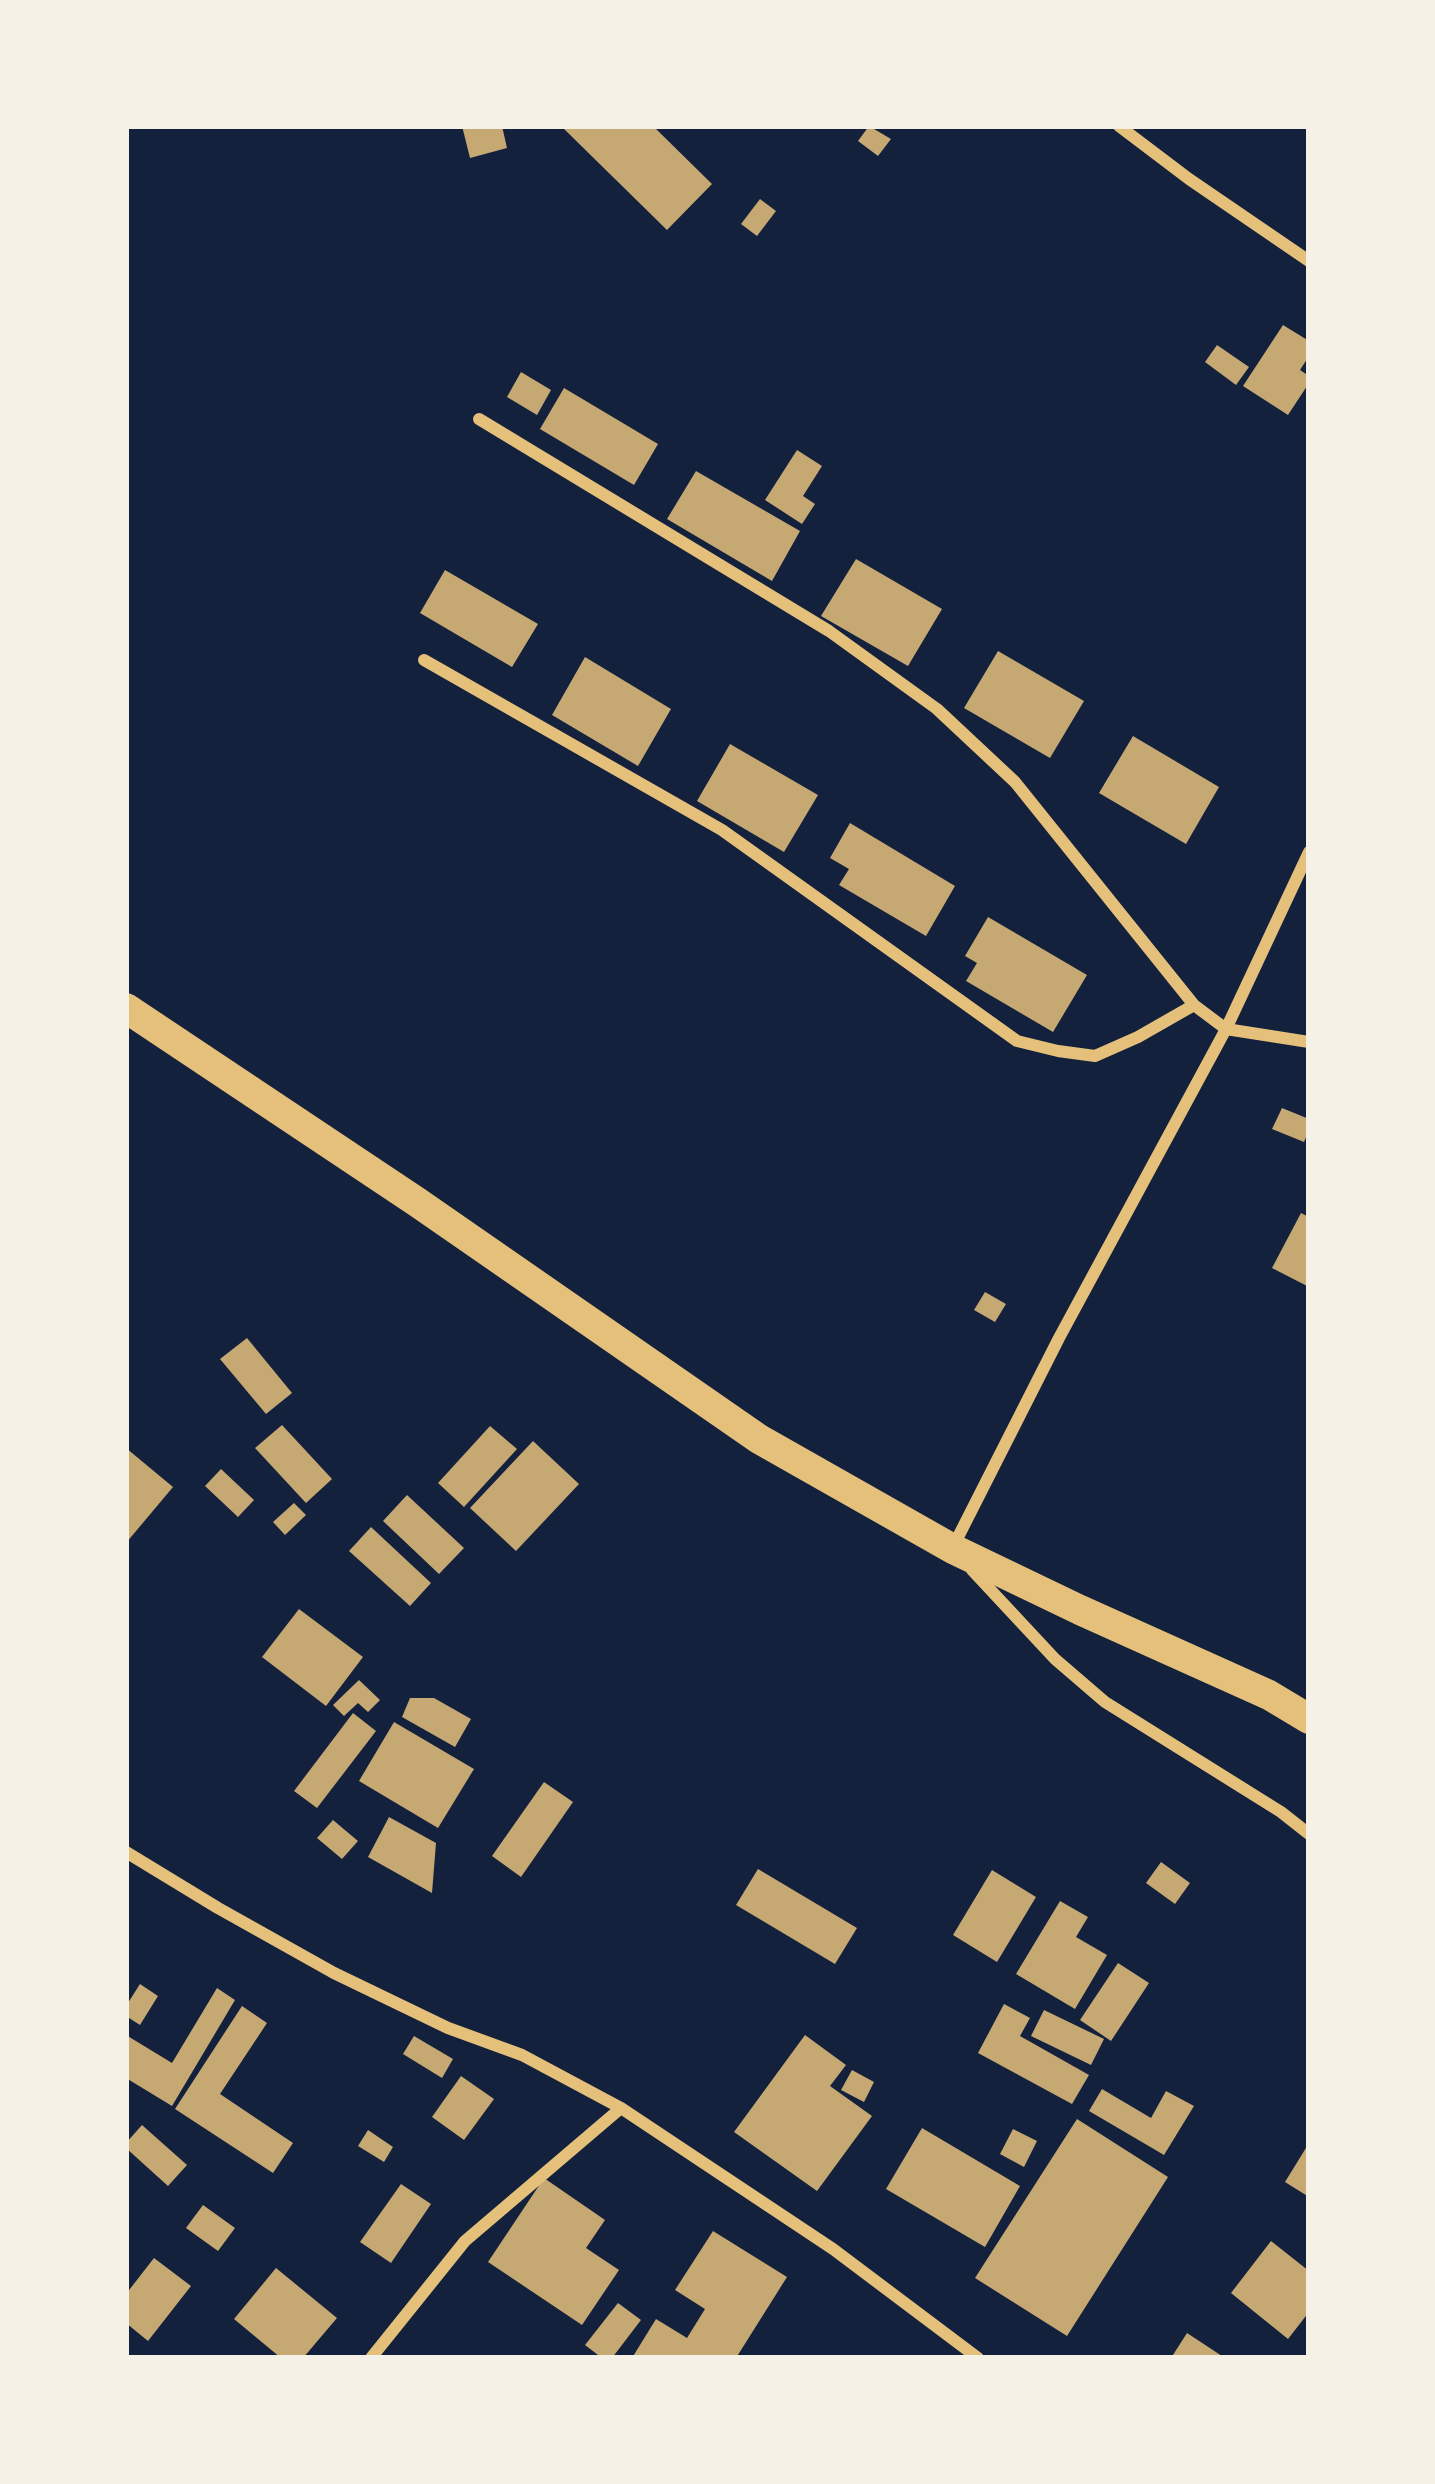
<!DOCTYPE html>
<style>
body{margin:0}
#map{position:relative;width:1435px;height:2484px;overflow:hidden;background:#14213d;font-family:"Open Sans",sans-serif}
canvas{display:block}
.frame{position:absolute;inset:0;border:129px solid #f6f1e7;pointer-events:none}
</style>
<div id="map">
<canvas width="1435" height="2484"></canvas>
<div class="frame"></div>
</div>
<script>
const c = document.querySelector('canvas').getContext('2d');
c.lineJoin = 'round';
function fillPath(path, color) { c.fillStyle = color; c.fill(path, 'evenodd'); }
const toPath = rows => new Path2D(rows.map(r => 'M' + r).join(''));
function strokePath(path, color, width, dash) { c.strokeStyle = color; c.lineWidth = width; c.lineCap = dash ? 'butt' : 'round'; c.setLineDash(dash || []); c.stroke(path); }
const building = toPath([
 [462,126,502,126,507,148,470,158],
 [561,126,653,126,712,184,667,230],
 [869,126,891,139,878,156,858,141],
 [760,199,776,211,757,236,741,224],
 [1283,325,1309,341,1309,356,1300,370,1309,376,1309,383,1288,415,1243,386],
 [1217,345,1249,367,1236,385,1205,362],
 [521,372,551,390,537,415,507,397],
 [564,388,658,444,634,485,540,429],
 [797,450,822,466,803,496,815,504,802,524,765,500],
 [696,471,800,531,772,581,667,519],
 [856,559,942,609,908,666,821,616],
 [445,570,538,624,512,667,420,613],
 [998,651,1084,701,1050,758,964,708],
 [585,657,671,709,638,766,552,715],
 [1133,736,1219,787,1186,844,1099,793],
 [730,744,818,795,784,852,697,801],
 [850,823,955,886,926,936,839,885,849,869,830,858],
 [988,917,1087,975,1053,1032,966,981,977,963,965,956],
 [1282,1108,1309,1119,1309,1130,1304,1142,1272,1129],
 [1301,1213,1309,1217,1309,1287,1272,1268],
 [985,1292,1006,1304,995,1322,974,1310],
 [247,1338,292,1393,266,1414,220,1359],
 [282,1425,332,1479,306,1503,255,1448],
 [490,1426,517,1449,464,1507,438,1483],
 [533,1441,579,1484,516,1551,470,1508],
 [126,1448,173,1487,126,1543],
 [221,1469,254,1500,238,1517,205,1486],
 [407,1495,464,1548,439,1574,383,1521],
 [294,1503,306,1515,285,1535,273,1522],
 [371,1527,431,1583,410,1606,349,1551],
 [299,1609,363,1657,326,1706,262,1657],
 [359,1680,380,1700,368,1712,358,1703,344,1716,333,1705],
 [410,1698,434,1698,471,1719,455,1747,402,1717],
 [353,1713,376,1731,317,1808,294,1791],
 [394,1722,474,1769,438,1828,359,1781],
 [544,1782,573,1802,521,1877,492,1856],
 [389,1817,436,1843,432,1893,368,1857],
 [333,1820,358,1841,342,1859,317,1838],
 [1161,1862,1190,1883,1175,1904,1146,1883],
 [758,1869,857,1928,835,1964,736,1905],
 [992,1870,1036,1897,997,1962,953,1935],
 [1060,1901,1088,1917,1076,1937,1107,1955,1075,2009,1016,1974],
 [1118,1963,1149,1983,1111,2041,1080,2020],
 [140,1984,158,1996,140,2025,126,2016,126,2006],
 [217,1988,235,2000,172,2106,126,2078,126,2035,172,2063],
 [1004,2004,1030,2018,1020,2036,1089,2075,1072,2104,978,2053],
 [242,2006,267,2023,220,2094,293,2143,273,2173,175,2109],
 [1044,2010,1104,2039,1091,2065,1031,2036],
 [805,2035,846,2065,830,2086,872,2116,817,2191,734,2132],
 [414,2036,453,2059,442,2078,403,2054],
 [852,2070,874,2082,864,2102,841,2090],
 [461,2076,494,2099,464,2140,432,2117],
 [1102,2089,1151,2118,1166,2091,1194,2106,1164,2155,1089,2111],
 [1077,2119,1168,2177,1067,2336,975,2278],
 [142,2125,187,2165,168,2186,126,2148,126,2143],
 [922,2128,1020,2186,985,2247,886,2189],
 [1013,2129,1037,2141,1024,2167,1000,2154],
 [368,2130,393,2147,384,2162,358,2146],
 [1309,2143,1309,2197,1285,2182],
 [544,2178,605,2220,586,2248,619,2270,582,2325,488,2262],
 [401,2184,431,2204,391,2263,360,2242],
 [203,2205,235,2228,218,2251,186,2228],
 [713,2231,787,2277,736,2358,632,2358,656,2319,687,2338,705,2309,675,2290],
 [1271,2241,1309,2271,1309,2312,1288,2339,1231,2293],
 [154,2258,191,2286,148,2341,126,2323,126,2294],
 [276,2268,337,2318,303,2358,281,2358,234,2319],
 [618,2303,641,2320,612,2358,602,2358,585,2345],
 [1187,2333,1225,2358,1171,2358]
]);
const minor = toPath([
 [1119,126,1189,179,1309,261],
 [479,419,829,631,937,709,1015,782,1194,1005,1226,1029,1309,1042],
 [424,660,722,830,1017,1041,1058,1051,1095,1056,1138,1037,1194,1005],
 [954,1545,1059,1338,1226,1029,1309,852],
 [972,1570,1055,1659,1105,1702,1281,1812,1309,1834],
 [126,1852,218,1908,334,1973,448,2028,522,2055,621,2108,833,2249,978,2358],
 [371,2358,465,2241,621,2108]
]);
const primary = toPath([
 [126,1008,417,1202,759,1439,953,1549,1080,1610,1269,1695,1309,1719]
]);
fillPath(building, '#c6a872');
strokePath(minor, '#e5c07b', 12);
strokePath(primary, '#e5c07b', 30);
</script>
